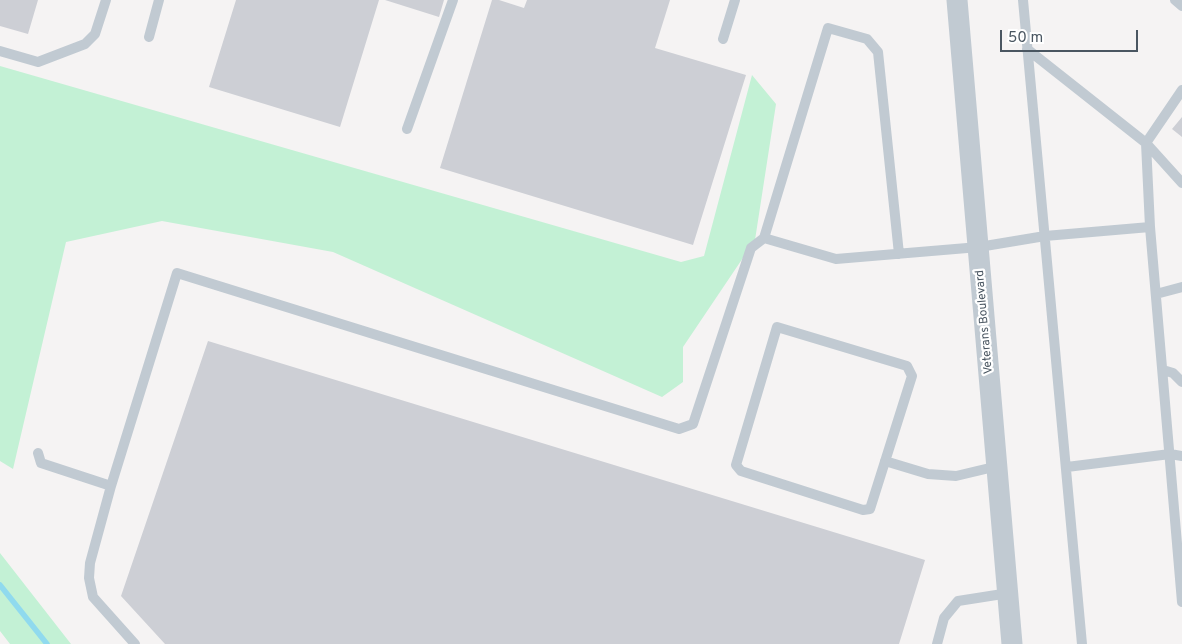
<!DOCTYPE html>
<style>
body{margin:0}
#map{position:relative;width:1182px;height:644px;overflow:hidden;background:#f5f3f3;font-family:Overpass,sans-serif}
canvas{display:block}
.scale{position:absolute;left:1000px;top:30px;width:138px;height:22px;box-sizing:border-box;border:2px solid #4a5661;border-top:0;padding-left:6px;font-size:15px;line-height:18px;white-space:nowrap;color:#4a5661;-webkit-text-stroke:4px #fff;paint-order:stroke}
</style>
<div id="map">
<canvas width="1182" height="644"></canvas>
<div class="scale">50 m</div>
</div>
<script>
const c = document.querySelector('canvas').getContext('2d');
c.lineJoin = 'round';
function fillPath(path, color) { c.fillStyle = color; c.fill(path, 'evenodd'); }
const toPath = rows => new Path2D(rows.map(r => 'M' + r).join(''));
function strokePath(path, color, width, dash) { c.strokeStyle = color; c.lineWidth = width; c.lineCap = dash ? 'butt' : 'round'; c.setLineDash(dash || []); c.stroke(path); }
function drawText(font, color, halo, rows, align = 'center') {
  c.font = font + ' Overpass,sans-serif'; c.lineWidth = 4.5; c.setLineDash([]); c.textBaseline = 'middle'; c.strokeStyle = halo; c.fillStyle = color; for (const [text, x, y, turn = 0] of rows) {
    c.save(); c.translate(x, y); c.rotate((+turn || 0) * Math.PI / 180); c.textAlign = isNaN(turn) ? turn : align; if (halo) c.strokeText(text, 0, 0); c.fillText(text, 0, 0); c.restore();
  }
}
const green = toPath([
 [0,66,681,262,704,256,752,75,776,104,755,240,683,347,683,382,662,397,333,252,162,221,66,242,13,469,0,461],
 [0,553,71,644,10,644,0,631]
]);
const stream = toPath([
 [0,585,47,644]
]);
const building = toPath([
 [0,0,38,0,28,34,0,26],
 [236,0,379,0,340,127,209,87],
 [385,0,444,0,439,17],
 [492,0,499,0,524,8,527,0,670,0,655,48,746,75,693,245,440,168],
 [1182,117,1182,137,1172,129],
 [208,341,925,560,899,644,165,644,121,596]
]);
const lane = toPath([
 [1023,0,1082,644],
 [1175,0,1182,6],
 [149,37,159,0],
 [723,39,735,0],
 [1027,49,1146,143,1182,183],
 [0,51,38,62,85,44,95,34,106,0],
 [1182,90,1146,143,1150,227,1182,602],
 [407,129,453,0],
 [764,238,828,28,867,39,878,52,899,254],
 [1156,294,1182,287],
 [777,327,907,366,912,376,870,509,863,510,741,471,736,465,777,327],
 [1163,370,1173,373,1182,382],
 [38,453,41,463,111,486],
 [885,461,928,474,956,476,998,466],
 [1067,467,1170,454,1182,456],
 [135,644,93,597,89,578,90,563,111,486,177,273,679,429,693,424,751,248,764,238,836,259,979,247,1045,236,1150,227],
 [937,644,944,618,958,601,1009,593]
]);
const street = toPath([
 [957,0,1012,644]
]);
const streetNames = [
 ["Veterans Boulevard",985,322,-95]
];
fillPath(green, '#c3f1d5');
strokePath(stream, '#90daee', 5.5);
fillPath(building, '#cdcfd5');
strokePath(lane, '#c1cad2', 10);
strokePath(street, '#c1cad2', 21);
drawText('12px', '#4a5661', '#fff', streetNames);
</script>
